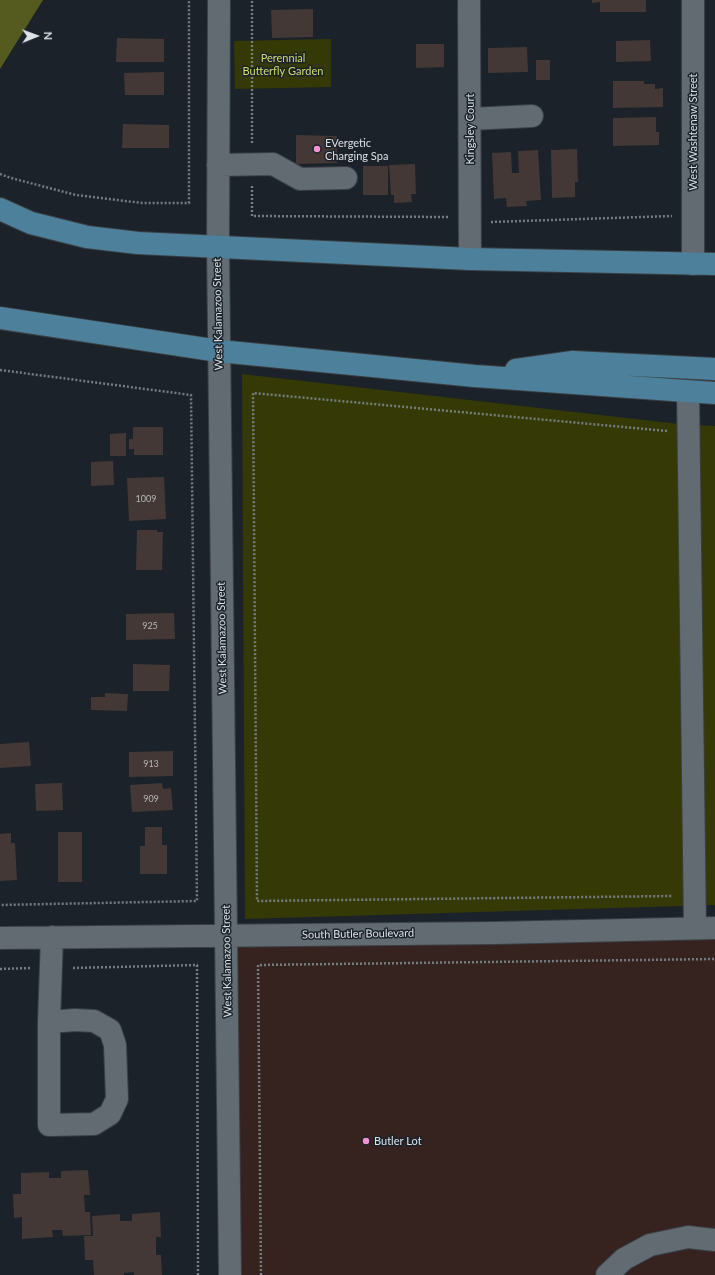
<!DOCTYPE html>
<style>
body{margin:0}
#map{position:relative;width:715px;height:1275px;overflow:hidden;background:#1b2229;font-family:Lato,sans-serif}
canvas{display:block}
.north{position:absolute;left:16px;top:16px;width:40px;height:40px;-webkit-text-stroke:3px #1b2229;paint-order:stroke;rotate:89deg;font-size:11px;font-weight:700;line-height:16px;text-align:center;color:#dde2e6}
.north::after{content:'';display:block;margin:auto;width:14px;height:18px;background:#dde2e6;clip-path:polygon(50% 0,100% 100%,50% 72%,0 100%)}
</style>
<div id="map">
<canvas width="715" height="1275"></canvas>
<div class="north">N</div>
</div>
<script>
const c = document.querySelector('canvas').getContext('2d');
c.lineJoin = 'round';
function fillPath(path, color) { c.fillStyle = color; c.fill(path, 'evenodd'); }
const toPath = rows => new Path2D(rows.map(r => 'M' + r).join(''));
function strokePath(path, color, width, dash) { c.strokeStyle = color; c.lineWidth = width; c.lineCap = dash ? 'butt' : 'round'; c.setLineDash(dash || []); c.stroke(path); }
function drawText(font, color, halo, rows, align = 'center') {
  c.font = font + ' Lato,sans-serif'; c.lineWidth = 3; c.setLineDash([]); c.textBaseline = 'middle'; c.strokeStyle = halo; c.fillStyle = color; for (const [text, x, y, turn = 0] of rows) {
    c.save(); c.translate(x, y); c.rotate((+turn || 0) * Math.PI / 180); c.textAlign = isNaN(turn) ? turn : align; if (halo) c.strokeText(text, 0, 0); c.fillText(text, 0, 0); c.restore();
  }
}
const commercial = toPath([
 [715,928,715,1275,227,1275,227,935]
]);
const green = toPath([
 [331,39,331,87,235,89,234,41],
 [242,374,679,424,715,426,715,905,245,919]
]);
const forest = toPath([
 [0,0,43,0,0,69]
]);
const building = toPath([
 [592,0,646,0,646,12,600,12,600,2,592,3],
 [313,9,313,37,272,38,271,10],
 [117,38,164,39,164,62,116,62],
 [650,40,651,61,616,62,616,41],
 [416,44,444,44,444,67,416,68],
 [527,47,528,72,488,73,488,48],
 [536,60,550,60,550,80,536,80],
 [164,72,164,95,125,95,124,73],
 [613,81,644,81,644,84,655,84,655,89,663,88,663,107,613,108],
 [656,117,656,132,659,132,659,145,613,146,613,118],
 [123,124,169,125,169,148,122,148],
 [296,135,337,136,337,163,296,164],
 [577,149,578,182,575,182,575,197,552,198,551,150],
 [538,150,541,200,526,201,527,206,507,207,506,198,494,199,492,153,511,152,512,173,519,173,518,151],
 [415,164,416,194,411,194,412,202,394,203,394,195,391,195,389,165],
 [363,166,388,166,388,195,363,195],
 [133,427,163,427,163,455,134,455,134,449,129,449,129,439,133,439],
 [126,433,126,456,110,456,110,434],
 [113,461,114,485,91,486,91,462],
 [164,477,166,519,129,521,127,478],
 [137,530,157,530,157,532,163,532,162,570,136,570],
 [174,613,175,639,126,640,126,614],
 [133,664,170,665,169,691,133,691],
 [105,693,128,694,127,711,91,710,91,697,105,697],
 [29,742,31,766,0,768,0,744],
 [173,751,173,776,129,777,129,752],
 [62,783,63,810,36,811,35,784],
 [162,783,163,789,171,788,173,810,132,812,130,785],
 [145,827,162,827,162,845,167,845,167,874,140,874,140,846,145,846],
 [58,832,82,832,82,882,58,882],
 [11,833,11,843,15,843,17,880,0,881,0,834],
 [88,1170,90,1195,84,1195,85,1212,90,1212,91,1235,63,1236,62,1230,52,1230,53,1237,22,1239,22,1217,14,1218,13,1194,21,1194,21,1173,49,1172,49,1178,61,1178,61,1171],
 [160,1212,161,1237,156,1237,156,1255,161,1255,162,1275,134,1275,134,1272,124,1273,124,1275,94,1275,93,1260,85,1260,84,1236,93,1236,92,1216,120,1214,120,1221,132,1221,132,1214]
]);
const path = toPath([
 [252,143,252,0],
 [0,174,11,178,76,195,142,203,189,203,189,0],
 [252,186,252,216,449,217],
 [491,222,672,216],
 [0,370,191,395,197,901,0,905],
 [667,431,253,393,257,901,672,896],
 [73,968,197,965,198,1275],
 [0,969,30,968],
 [261,1275,258,965,715,959]
]);
const minor = toPath([
 [219,0,218,247,230,1275],
 [469,0,470,259],
 [470,119,532,116],
 [218,165,273,164,300,179,346,178],
 [693,264,693,0],
 [688,392,695,928],
 [0,938,494,933,715,928],
 [49,1022,49,1125,94,1124,110,1114,117,1099,115,1045,110,1030,94,1021,75,1020,49,1022,52,937],
 [607,1275,624,1259,650,1245,688,1237,715,1240]
]);
const major = toPath([
 [0,209,31,223,87,237,138,243,470,259,715,264],
 [0,318,219,351,475,376,715,393],
 [516,370,573,362,715,369]
]);
const markers = [
 [317,149,4,"#f491d3"],
 [366,1141,4,"#f491d3"]
];
const numberNames = [
 ["1009",146,499],
 ["925",150,626],
 ["913",151,764],
 ["909",151,799]
];
const parkNames = [
 ["Perennial",283,58],
 ["Butterfly Garden",283,71]
];
const streetNames = [
 ["Kingsley Court",470,129,-90],
 ["West Washtenaw Street",693,132,-90],
 ["West Kalamazoo Street",218,314,-91],
 ["West Kalamazoo Street",222,638,-91],
 ["South Butler Boulevard",358,934,-1],
 ["West Kalamazoo Street",227,961,-91]
];
const poiNames = [
 ["EVergetic",325,143],
 ["Charging Spa",325,156],
 ["Butler Lot",374,1141]
];
fillPath(commercial, '#362320');
fillPath(green, '#353905');
fillPath(forest, '#555b1e');
fillPath(building, '#433835');
strokePath(minor, '#3a3f44', 24);
strokePath(major, '#3a3f44', 24);
strokePath(path, '#767c82', 2.5, [2, 2]);
strokePath(minor, '#626a72', 22);
strokePath(major, '#4d819b', 22);
for (const [x, y, r, color] of markers) { const dot = new Path2D(); dot.arc(x, y, r, 0, 2 * Math.PI); c.fillStyle = color; c.fill(dot); strokePath(dot, '#1b2229', 1.5); }
drawText('9px', '#b6b8ba', null, numberNames);
drawText('11px', '#d2de71', '#1b2229', parkNames);
drawText('11px', '#dde2e6', '#1b2229', streetNames);
drawText('11px', '#dde2e6', '#1b2229', poiNames, 'left');
</script>
